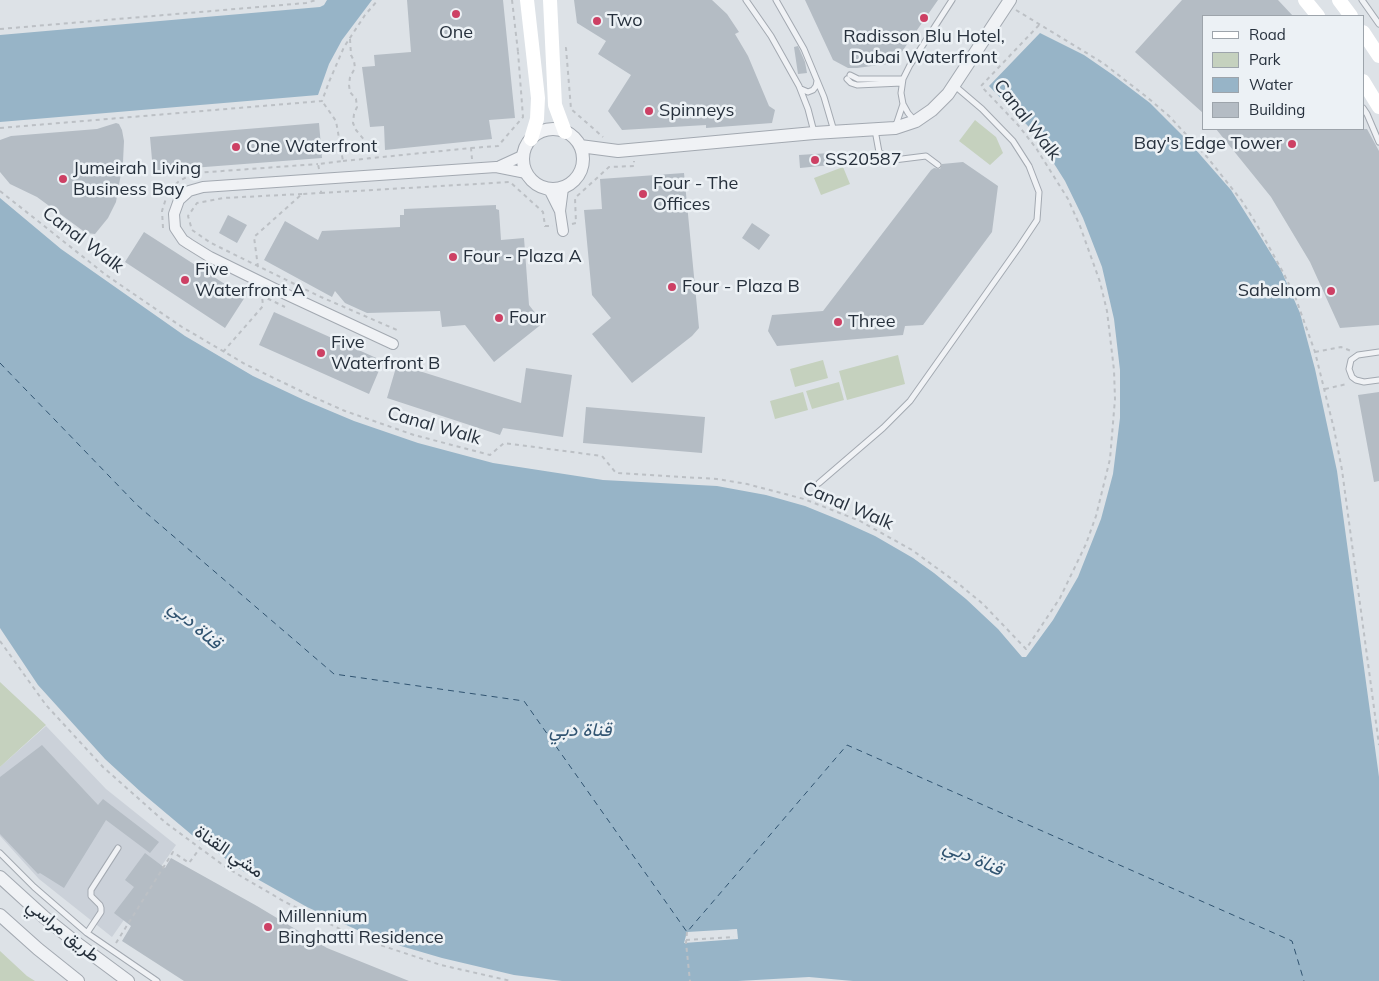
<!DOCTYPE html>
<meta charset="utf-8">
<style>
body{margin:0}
#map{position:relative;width:1379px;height:981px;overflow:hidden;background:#dde2e7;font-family:Mulish,sans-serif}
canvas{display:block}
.legend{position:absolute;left:1202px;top:15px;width:162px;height:115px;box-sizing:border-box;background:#ecf1f5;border:1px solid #9da4ab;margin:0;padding:6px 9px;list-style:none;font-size:15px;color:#27313d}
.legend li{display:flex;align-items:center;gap:10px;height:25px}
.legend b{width:25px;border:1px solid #9da4ab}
</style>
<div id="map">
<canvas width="1379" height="981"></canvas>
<ul class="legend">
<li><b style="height:6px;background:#fff"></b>Road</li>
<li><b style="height:14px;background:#c5d1be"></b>Park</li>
<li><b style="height:14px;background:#97b4c7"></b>Water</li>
<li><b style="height:14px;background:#b4bcc4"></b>Building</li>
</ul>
</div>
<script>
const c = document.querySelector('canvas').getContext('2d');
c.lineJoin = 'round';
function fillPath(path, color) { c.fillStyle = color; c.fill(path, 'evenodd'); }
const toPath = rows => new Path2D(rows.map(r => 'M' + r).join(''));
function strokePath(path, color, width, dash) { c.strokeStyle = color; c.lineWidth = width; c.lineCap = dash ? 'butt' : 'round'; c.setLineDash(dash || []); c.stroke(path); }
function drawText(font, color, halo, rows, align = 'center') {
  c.font = font + ' Mulish,Vazirmatn,sans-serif'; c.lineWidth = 5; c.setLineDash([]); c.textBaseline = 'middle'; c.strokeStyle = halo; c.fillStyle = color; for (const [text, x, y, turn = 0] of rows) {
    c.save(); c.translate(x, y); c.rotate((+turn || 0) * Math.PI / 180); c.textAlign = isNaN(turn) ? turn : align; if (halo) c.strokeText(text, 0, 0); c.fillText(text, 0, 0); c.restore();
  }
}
const built = toPath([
 [46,726,106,789,176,845,112,937,39,879,0,836,0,767]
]);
const green = toPath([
 [975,120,996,137,1003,153,990,165,959,141],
 [843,167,850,184,821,195,814,178],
 [898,355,905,384,847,400,839,371],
 [823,360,828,378,795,387,790,369],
 [839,382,844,400,812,409,806,391],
 [803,392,808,410,775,419,770,401],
 [0,682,46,725,0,767],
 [0,951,27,976,35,981,0,981]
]);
const water = toPath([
 [327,0,372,0,342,40,329,64,318,95,0,122,0,35,320,7,324,5],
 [1040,33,1084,55,1113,75,1150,103,1189,142,1231,190,1257,231,1281,270,1300,313,1315,369,1337,471,1379,777,1379,981,853,981,809,977,738,981,562,981,514,975,442,958,377,939,307,907,243,871,192,835,142,793,105,759,38,685,0,628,0,198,61,249,185,336,253,376,304,400,354,421,418,443,493,463,603,480,717,486,766,495,805,506,842,521,875,536,913,558,934,573,966,599,998,629,1022,657,1026,657,1053,620,1078,577,1101,519,1113,474,1120,418,1120,370,1114,319,1102,267,1083,218,1065,181,1046,151,1028,126,989,86]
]);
const pier = toPath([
 [737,929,738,939,684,943,687,932]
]);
const ferry = toPath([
 [0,363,137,505,334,674,524,701,687,932,847,745,1292,941,1304,981]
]);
const building = toPath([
 [407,0,503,0,515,118,489,120,492,139,385,150,384,126,370,127,362,67,375,66,374,55,411,52],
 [574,0,712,0,727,14,739,32,735,34,748,56,769,106,775,110,772,123,706,128,706,125,622,130,608,111,631,75,598,54,606,41,577,23],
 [805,0,938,0,894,63,857,68,848,68,833,60],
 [1182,0,1278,0,1293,16,1203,16,1203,113,1135,52],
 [798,46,805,62,807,73,798,74,794,47],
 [116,123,119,124,122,130,124,141,123,162,116,202,108,218,95,234,86,233,37,197,10,184,0,172,0,140,11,136,97,129],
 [319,123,322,158,153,171,150,137],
 [1216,129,1367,129,1379,151,1379,325,1340,328,1310,262,1271,197],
 [830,153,831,165,800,168,799,155],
 [963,162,998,186,992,232,923,325,905,326,903,335,777,346,768,331,772,315,823,311,931,170,934,168,940,169,942,164],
 [684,173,699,328,692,336,632,383,592,334,611,318,592,295,584,210,602,209,600,179],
 [496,205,496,209,499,210,501,240,524,238,529,305,543,323,494,362,465,325,442,327,440,311,367,313,345,303,335,291,332,297,264,260,285,221,318,240,322,231,400,227,400,215,404,215,404,209],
 [228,215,247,225,237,243,219,233],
 [752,223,770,235,759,250,742,238],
 [144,232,245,297,225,328,125,262],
 [274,312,383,361,369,394,259,345],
 [397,364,521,403,526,368,572,375,563,437,503,428,500,435,387,398],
 [1379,392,1379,481,1374,482,1358,395],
 [586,407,705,417,702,453,583,443],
 [42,745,98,805,103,799,159,842,150,853,106,820,64,888,40,873,38,874,0,834,0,777],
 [145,853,165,868,171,858,257,906,327,948,409,981,184,981,122,941,131,926,114,913,134,887,125,880]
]);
const path = toPath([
 [512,0,518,52,520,52],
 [1016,10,1103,63,1148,98,1169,116,1207,157,1242,201,1257,225,1284,274,1296,299,1315,352,1334,429,1342,470,1379,745],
 [0,29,306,3,316,0],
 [350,39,351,55,354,61,355,68,350,77,349,85,350,92,356,99,357,107,354,114,353,123,356,130,366,142,369,158],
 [565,48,566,48,571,109,603,137],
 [0,128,322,101,329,82,344,47,365,15,378,0],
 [471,148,498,146,523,117,518,52],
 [343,161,471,148,472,159],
 [319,169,318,164,343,161,336,121,322,101],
 [0,191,106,275,182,327,245,364,311,396,345,411,414,435,490,455,504,443,602,456,616,473,717,479,747,484,804,499,860,521,912,550,960,585,983,604,1026,649,1060,598,1086,544,1096,516,1110,459,1115,399,1114,370,1107,311,1100,282,1080,226,1068,199,1036,148,1018,125,981,86,1040,24],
 [321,193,510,182,543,212,545,226,553,226],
 [302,194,223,198,197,203,188,216,192,230,211,243,321,297,397,330],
 [572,224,576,223,575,198,609,167,634,166,634,161],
 [163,228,162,211,168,192,179,181,195,173,318,164],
 [258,267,254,237,302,194,321,193,321,189],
 [246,288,285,307],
 [223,352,263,306,262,296],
 [1315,352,1341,347,1351,351],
 [1325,389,1347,384],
 [0,641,46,705,103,767,166,823,227,868,285,902,346,932,377,944,441,965,511,981],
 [687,932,686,943,690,981],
 [686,940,734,937],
 [116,943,173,852,189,863,200,848]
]);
const service = toPath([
 [746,0,771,36,799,86,808,109,814,132],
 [776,0,804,49,824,97,834,131],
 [1362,0,1379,24],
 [850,75,858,79,903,79],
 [847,79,851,83,857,85,902,83],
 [801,89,808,92,813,90,816,86,817,81],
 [1363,108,1367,114,1379,142],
 [915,121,908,113,903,104,901,93,903,79,910,65,952,0],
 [896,125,903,104],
 [875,130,879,152,894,160,926,156,938,165],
 [1379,352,1358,355,1351,360,1349,369,1352,377,1356,380,1364,382,1379,380],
 [819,483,883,428,910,401,1019,247,1037,220,1039,192,1029,166,1013,141,982,109,955,86],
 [0,853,34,887,87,933,157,981],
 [87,933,101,912,101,908,100,905,91,896,91,890,118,848]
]);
const minor = toPath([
 [500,166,524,155],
 [549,189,560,211,563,231],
 [560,211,563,188],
 [393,344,279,291,210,257,189,244,183,240,175,228,174,214,179,200,189,191,203,187,496,167,526,173]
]);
const tertiary = toPath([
 '523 159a30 30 0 1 1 60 0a30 30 0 1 1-60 0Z',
 [580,146,618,151,814,133,895,128,916,121,932,110,948,94,1010,0],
 [0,877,44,917,74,941,128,981],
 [0,915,38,949,78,981]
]);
const secondary = toPath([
 [527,0,538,98,537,119,531,139],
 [550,0,555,105,565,132],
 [1305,0,1318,16],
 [1339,0,1351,16],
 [1363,32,1379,56],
 [1363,81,1379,107]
]);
const markers = [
 [456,14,5,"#cd4064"],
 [924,18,5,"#cd4064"],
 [597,21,5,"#cd4064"],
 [649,111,5,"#cd4064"],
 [1292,144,5,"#cd4064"],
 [236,147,5,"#cd4064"],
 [815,160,5,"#cd4064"],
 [63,179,5,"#cd4064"],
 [643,194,5,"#cd4064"],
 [453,257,5,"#cd4064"],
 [185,280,5,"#cd4064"],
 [672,287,5,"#cd4064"],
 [1331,291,5,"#cd4064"],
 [499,318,5,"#cd4064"],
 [838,322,5,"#cd4064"],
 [321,353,5,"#cd4064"],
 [268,927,5,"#cd4064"]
];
const poiNames = [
 ["Two",607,21],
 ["One",456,33,"center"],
 ["Radisson Blu Hotel,",924,37,"center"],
 ["Dubai Waterfront",924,58,"center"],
 ["Spinneys",659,111],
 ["Bay's Edge Tower",1282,144,"right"],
 ["One Waterfront",246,147],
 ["SS20587",825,160],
 ["Jumeirah Living",73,169],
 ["Business Bay",73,190],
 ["Four - The",653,184],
 ["Offices",653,205],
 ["Four - Plaza A",463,257],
 ["Five",195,270],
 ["Waterfront A",195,291],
 ["Four - Plaza B",682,287],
 ["Sahelnom",1321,291,"right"],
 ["Four",509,318],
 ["Three",848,322],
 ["Five",331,343],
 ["Waterfront B",331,364],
 ["Millennium",278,917],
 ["Binghatti Residence",278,938]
];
const streetNames = [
 ["Canal Walk",1027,120,52],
 ["Canal Walk",83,240,37],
 ["Canal Walk",434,426,16],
 ["Canal Walk",848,506,23],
 ["مشي القناة",229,852,34],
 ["طريق مراسي",63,931,39]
];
const waterNames = [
 ["قناة دبي",195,625,41],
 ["قناة دبي",580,730],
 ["قناة دبي",973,858,24]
];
fillPath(built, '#cbd1d9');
fillPath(green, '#c5d1be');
fillPath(water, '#97b4c7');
fillPath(pier, '#dde2e7');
strokePath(ferry, '#315471', 1, [6, 5]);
fillPath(building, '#b4bcc4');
strokePath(service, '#a3a9b1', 7);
strokePath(minor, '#a3a9b1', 12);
strokePath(tertiary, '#a3a9b1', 14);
strokePath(path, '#bcc0c5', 2, [4, 4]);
strokePath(service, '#f0f2f5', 5);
strokePath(minor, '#f0f2f5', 10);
strokePath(tertiary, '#f0f2f5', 12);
strokePath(secondary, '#fff', 14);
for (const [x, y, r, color] of markers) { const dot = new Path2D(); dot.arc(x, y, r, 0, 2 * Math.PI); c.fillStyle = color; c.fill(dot); strokePath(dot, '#ecf1f5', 2); }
drawText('18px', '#27313d', '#ecf1f5', poiNames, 'left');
drawText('18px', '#27313d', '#ecf1f5', streetNames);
drawText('italic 19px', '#315471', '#ecf1f5', waterNames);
</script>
